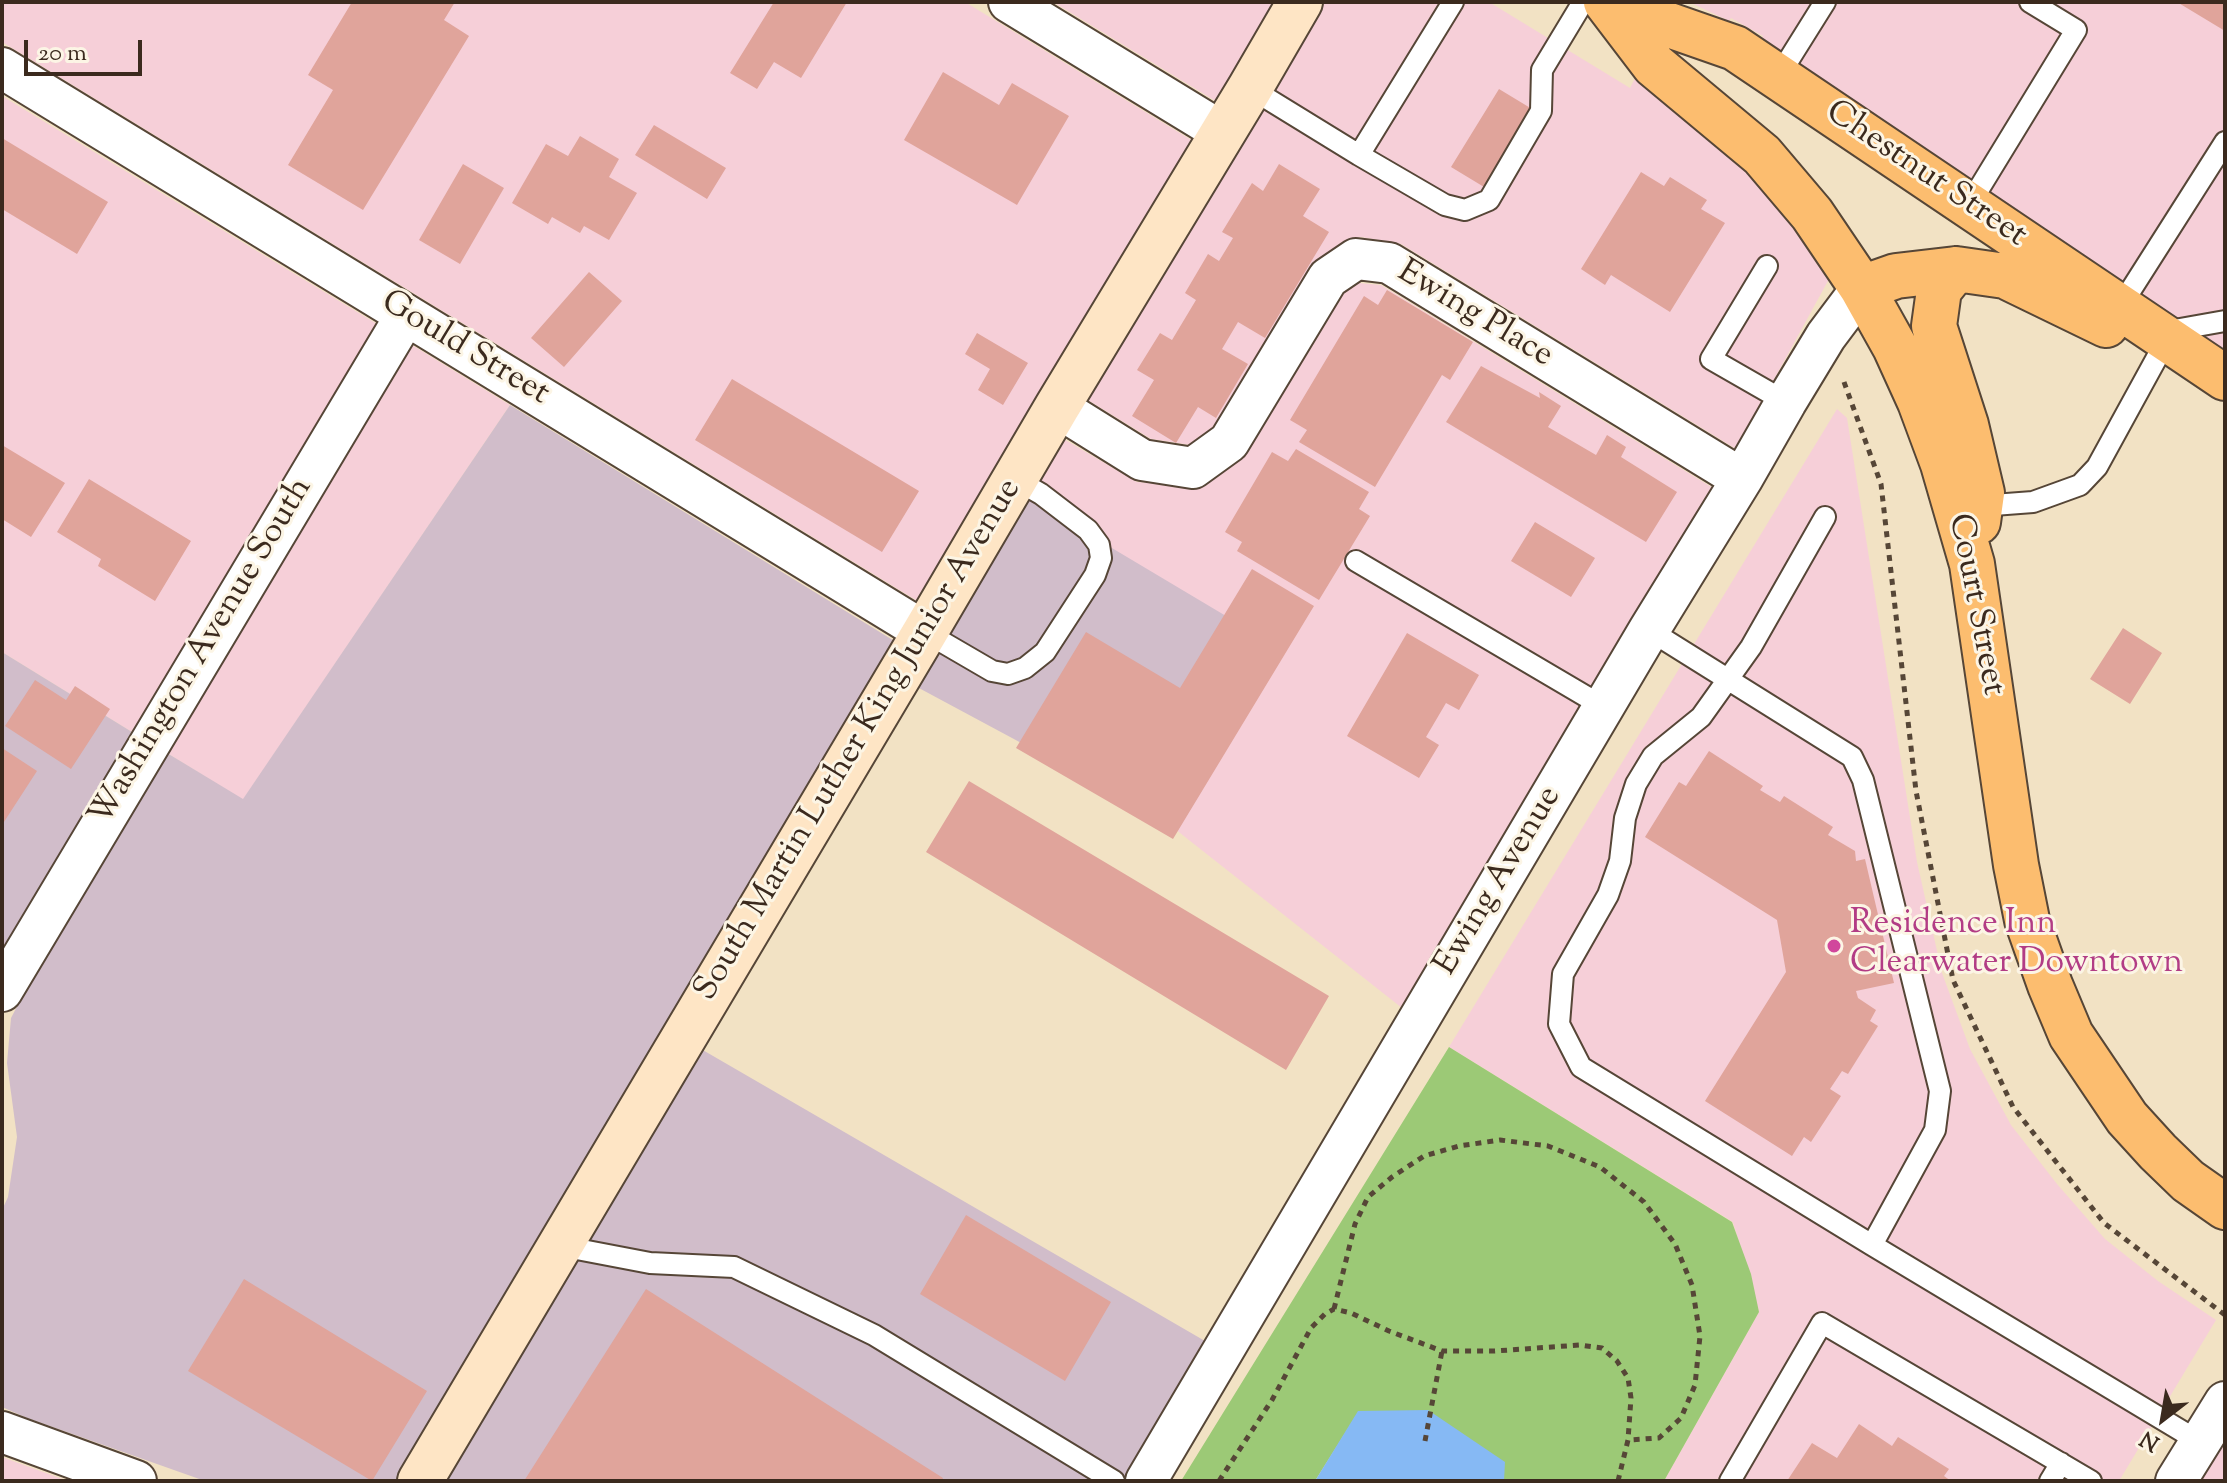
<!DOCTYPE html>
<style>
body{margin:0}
#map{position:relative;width:2227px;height:1483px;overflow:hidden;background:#f2e2c4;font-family:"Sorts Mill Goudy",serif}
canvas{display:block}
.frame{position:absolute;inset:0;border:4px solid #3b2a1e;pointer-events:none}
.north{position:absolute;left:2123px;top:1379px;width:80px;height:80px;-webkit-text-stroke:6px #fcf5e5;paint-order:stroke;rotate:211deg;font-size:22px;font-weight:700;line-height:32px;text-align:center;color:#3b2a1e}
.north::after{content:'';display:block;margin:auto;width:28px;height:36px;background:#3b2a1e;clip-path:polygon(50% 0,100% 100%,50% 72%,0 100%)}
.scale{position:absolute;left:24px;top:40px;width:118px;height:36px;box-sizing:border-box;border:4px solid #3b2a1e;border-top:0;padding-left:10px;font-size:24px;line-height:28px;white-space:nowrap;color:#3b2a1e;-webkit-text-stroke:6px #fcf5e5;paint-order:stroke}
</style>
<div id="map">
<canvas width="2227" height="1483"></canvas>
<div class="frame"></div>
<div class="north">N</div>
<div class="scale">20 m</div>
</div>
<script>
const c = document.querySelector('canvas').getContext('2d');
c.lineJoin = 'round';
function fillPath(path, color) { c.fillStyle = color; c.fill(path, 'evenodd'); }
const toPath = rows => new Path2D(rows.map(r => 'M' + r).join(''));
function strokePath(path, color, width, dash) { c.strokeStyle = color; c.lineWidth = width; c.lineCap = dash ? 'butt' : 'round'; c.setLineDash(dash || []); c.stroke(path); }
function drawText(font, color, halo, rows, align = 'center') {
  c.font = font + ' "Sorts Mill Goudy",serif'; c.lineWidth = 6; c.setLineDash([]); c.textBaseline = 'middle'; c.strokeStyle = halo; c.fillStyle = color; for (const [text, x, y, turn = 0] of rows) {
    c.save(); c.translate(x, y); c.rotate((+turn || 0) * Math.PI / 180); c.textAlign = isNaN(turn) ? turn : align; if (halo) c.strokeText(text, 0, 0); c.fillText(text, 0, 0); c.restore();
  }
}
const built = toPath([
 [2,2,965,2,1193,141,919,602,2,42],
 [1053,2,1275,2,1217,102],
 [1323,2,1489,2,1630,88,1636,76,1746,172,1795,229,1829,279,1736,449,1401,244,1361,237,1346,241,1318,259,1311,267,1215,427,1190,445,1151,439,1086,399],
 [1689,2,2225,2,2225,350,1762,39,1763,36,1731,18,1729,21],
 [2,96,377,324,132,732,2,652],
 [1359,283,1381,285,1713,488,1620,639,1402,1008,1161,818,1028,498,1062,438,1137,482,1205,486,1247,453,1343,293],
 [412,345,510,405,243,800,167,753],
 [1837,409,1847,418,1917,862,1942,973,1970,1049,2011,1125,2057,1184,2105,1239,2158,1281,2216,1320,2119,1481,1664,1481,1759,1312,1733,1222,1449,1047],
 [2225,1439,2225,1481,2199,1481],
 [2,1457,10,1460,68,1481,2,1481]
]);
const industrial = toPath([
 [510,405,896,642,397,1481,205,1481,27,1418,2,1407,2,1210,8,1197,17,1137,7,1063,11,1018,30,982,167,753,243,799],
 [1028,498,1283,650,1161,818,917,687],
 [2,652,132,732,2,949],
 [701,1049,1205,1341,1122,1481,444,1481]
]);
const green = toPath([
 [1449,1047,1732,1222,1751,1274,1759,1312,1664,1481,1504,1481,1504,1462,1359,1411,1315,1481,1181,1481]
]);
const water = toPath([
 [1428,1410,1505,1462,1504,1481,1315,1481,1358,1411]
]);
const building = toPath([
 [352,2,455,2,444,20,469,36,363,210,288,165,333,90,308,75],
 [774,2,847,2,801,78,774,62,757,89,730,73],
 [2177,2,2225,2,2225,31],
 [943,72,999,105,1012,83,1069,116,1017,205,904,140],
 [1499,89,1537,112,1489,190,1451,167],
 [654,125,726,168,707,199,635,155],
 [580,136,619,159,609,177,637,193,609,240,584,226,580,233,552,217,548,224,512,203,546,144,568,156],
 [2,138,108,202,77,254,2,209],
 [463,164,504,188,460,264,419,240],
 [1279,164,1320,189,1303,216,1329,232,1265,338,1238,322,1222,349,1248,364,1216,418,1198,407,1176,443,1132,416,1154,380,1137,370,1160,333,1172,340,1196,300,1185,293,1208,254,1219,261,1233,238,1222,232,1252,183,1263,191],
 [1641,172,1664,186,1670,177,1707,200,1701,209,1725,223,1670,312,1611,275,1605,285,1581,269],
 [589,272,622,301,564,367,531,338],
 [1387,290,1473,342,1450,380,1442,375,1375,487,1299,442,1307,430,1290,420,1364,296,1378,305],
 [977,333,1028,363,1003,405,978,390,990,369,965,354],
 [1481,366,1540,398,1539,392,1561,406,1548,427,1596,455,1607,435,1626,447,1621,457,1677,492,1646,542,1446,422],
 [732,379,919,491,882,552,695,440],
 [2,445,65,483,31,537,2,519],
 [1296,449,1369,492,1359,509,1370,516,1319,600,1237,551,1242,542,1225,532,1272,452,1288,461],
 [89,479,191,541,155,601,98,566,101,559,57,532],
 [1535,522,1595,558,1571,597,1511,561],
 [1252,569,1314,606,1173,839,1016,748,1086,632,1180,688],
 [2123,628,2162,653,2130,704,2090,679],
 [1407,633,1479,675,1459,710,1446,703,1426,737,1439,745,1419,778,1347,736],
 [35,680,66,700,75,686,110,709,71,769,5,726],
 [2,748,37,771,2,825],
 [1709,751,1763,786,1760,790,1780,802,1784,796,1833,827,1828,835,1855,851,1856,861,1865,859,1894,983,1856,991,1858,998,1876,1010,1870,1021,1878,1026,1848,1074,1842,1071,1830,1089,1841,1096,1811,1142,1804,1137,1792,1156,1705,1101,1786,972,1777,920,1645,837,1679,782,1686,786],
 [969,781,1329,996,1286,1070,926,852],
 [966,1215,1111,1302,1065,1381,920,1294],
 [244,1279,427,1391,372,1481,188,1371],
 [646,1289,943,1478,942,1481,524,1481],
 [1859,1424,1892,1446,1898,1437,1949,1469,1944,1476,1951,1481,1787,1481,1812,1443,1837,1458]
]);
const path = toPath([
 [1844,382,1881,484,1916,791,1953,980,2013,1107,2104,1223,2225,1315],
 [1334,1309,1355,1224,1368,1197,1392,1177,1424,1156,1459,1146,1500,1140,1548,1146,1600,1167,1644,1202,1675,1244,1692,1285,1700,1336,1695,1385,1681,1418,1659,1438,1628,1440],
 [1425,1441,1442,1351],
 [1219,1481,1272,1400,1311,1328,1325,1314,1334,1309,1351,1313,1389,1331,1442,1351,1495,1351,1580,1345,1602,1348,1617,1361,1628,1378,1631,1398,1628,1440,1618,1481]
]);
const lane = toPath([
 [1778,77,1825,2],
 [1250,88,1359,155,1453,2],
 [1359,155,1445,205,1465,210,1489,200,1541,111,1542,70,1583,2],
 [1969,205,2076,30,2030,2],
 [1767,266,1711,359,1786,402],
 [2120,307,2225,142],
 [2163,332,2225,321],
 [1980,506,2033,502,2080,485,2097,467,2160,352],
 [1825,517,1751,647,1701,717,1653,756,1636,784,1625,818,1620,861,1608,895,1563,974,1559,1024,1581,1067,1872,1245,2200,1442],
 [1356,561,1604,707],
 [1649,630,1852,757,1863,780,1940,1091,1935,1130,1872,1245],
 [925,632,992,671,1008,674,1025,668,1045,652,1095,575,1101,558,1099,545,1088,530,1041,494,1015,479],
 [561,1246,650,1263,734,1267,874,1335,1114,1481],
 [1730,1481,1822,1323,2091,1481],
 [2050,1481,2061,1463]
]);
const street = toPath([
 [1009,2,1222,132],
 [2,68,925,632],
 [1057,407,1142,460,1193,468,1229,442,1328,278,1356,259,1389,263,1742,479],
 [2,991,406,315],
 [2,1432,136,1481],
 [1146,1481,1649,630,1742,479,1786,402,1826,336,1862,288],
 [2176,1481,2225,1402]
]);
const secondary = toPath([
 [420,1481,925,632,1057,407,1250,88,1300,2]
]);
const primary = toPath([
 [1606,2,1654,65,1762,155,1812,214,1862,288,1895,347,1920,402,1943,464,1972,564,2016,865,2027,920,2050,985,2071,1035,2127,1118,2158,1152,2188,1181,2225,1207],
 [1609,4,1735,48,2225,378],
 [1956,269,1939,290,1934,326,1966,425,1982,493,1978,522],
 [1862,288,1896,276,1956,269,2005,276,2106,325]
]);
const markers = [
 [1834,946,8,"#d1479c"]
];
const streetNames = [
 ["Chestnut Street",1925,176,34],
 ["Ewing Place",1474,316,31],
 ["Gould Street",464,350,31],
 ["Court Street",1974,605,79],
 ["Washington Avenue South",203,653,-59],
 ["South Martin Luther King Junior Avenue",860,741,-59],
 ["Ewing Avenue",1500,882,-59]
];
const hotelNames = [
 ["Residence Inn",1850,926],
 ["Clearwater Downtown",1850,965]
];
fillPath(built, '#f6cfd8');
fillPath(industrial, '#d1bdca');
fillPath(green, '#9cc976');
fillPath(water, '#86b9f4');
fillPath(building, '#e0a49b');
strokePath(lane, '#564637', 24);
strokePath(street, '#564637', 44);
strokePath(secondary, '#564637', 48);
strokePath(primary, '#564637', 48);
strokePath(path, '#564637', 5, [6, 6]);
strokePath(lane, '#fff', 20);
strokePath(street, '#fff', 40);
strokePath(secondary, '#fee5c5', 44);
strokePath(primary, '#fcbd6f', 44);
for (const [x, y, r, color] of markers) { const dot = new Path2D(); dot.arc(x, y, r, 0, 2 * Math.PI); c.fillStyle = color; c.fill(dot); strokePath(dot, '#fcf5e5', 3); }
drawText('34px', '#3b2a1e', '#fcf5e5', streetNames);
drawText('34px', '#b23c85', '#fcf5e5', hotelNames, 'left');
</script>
